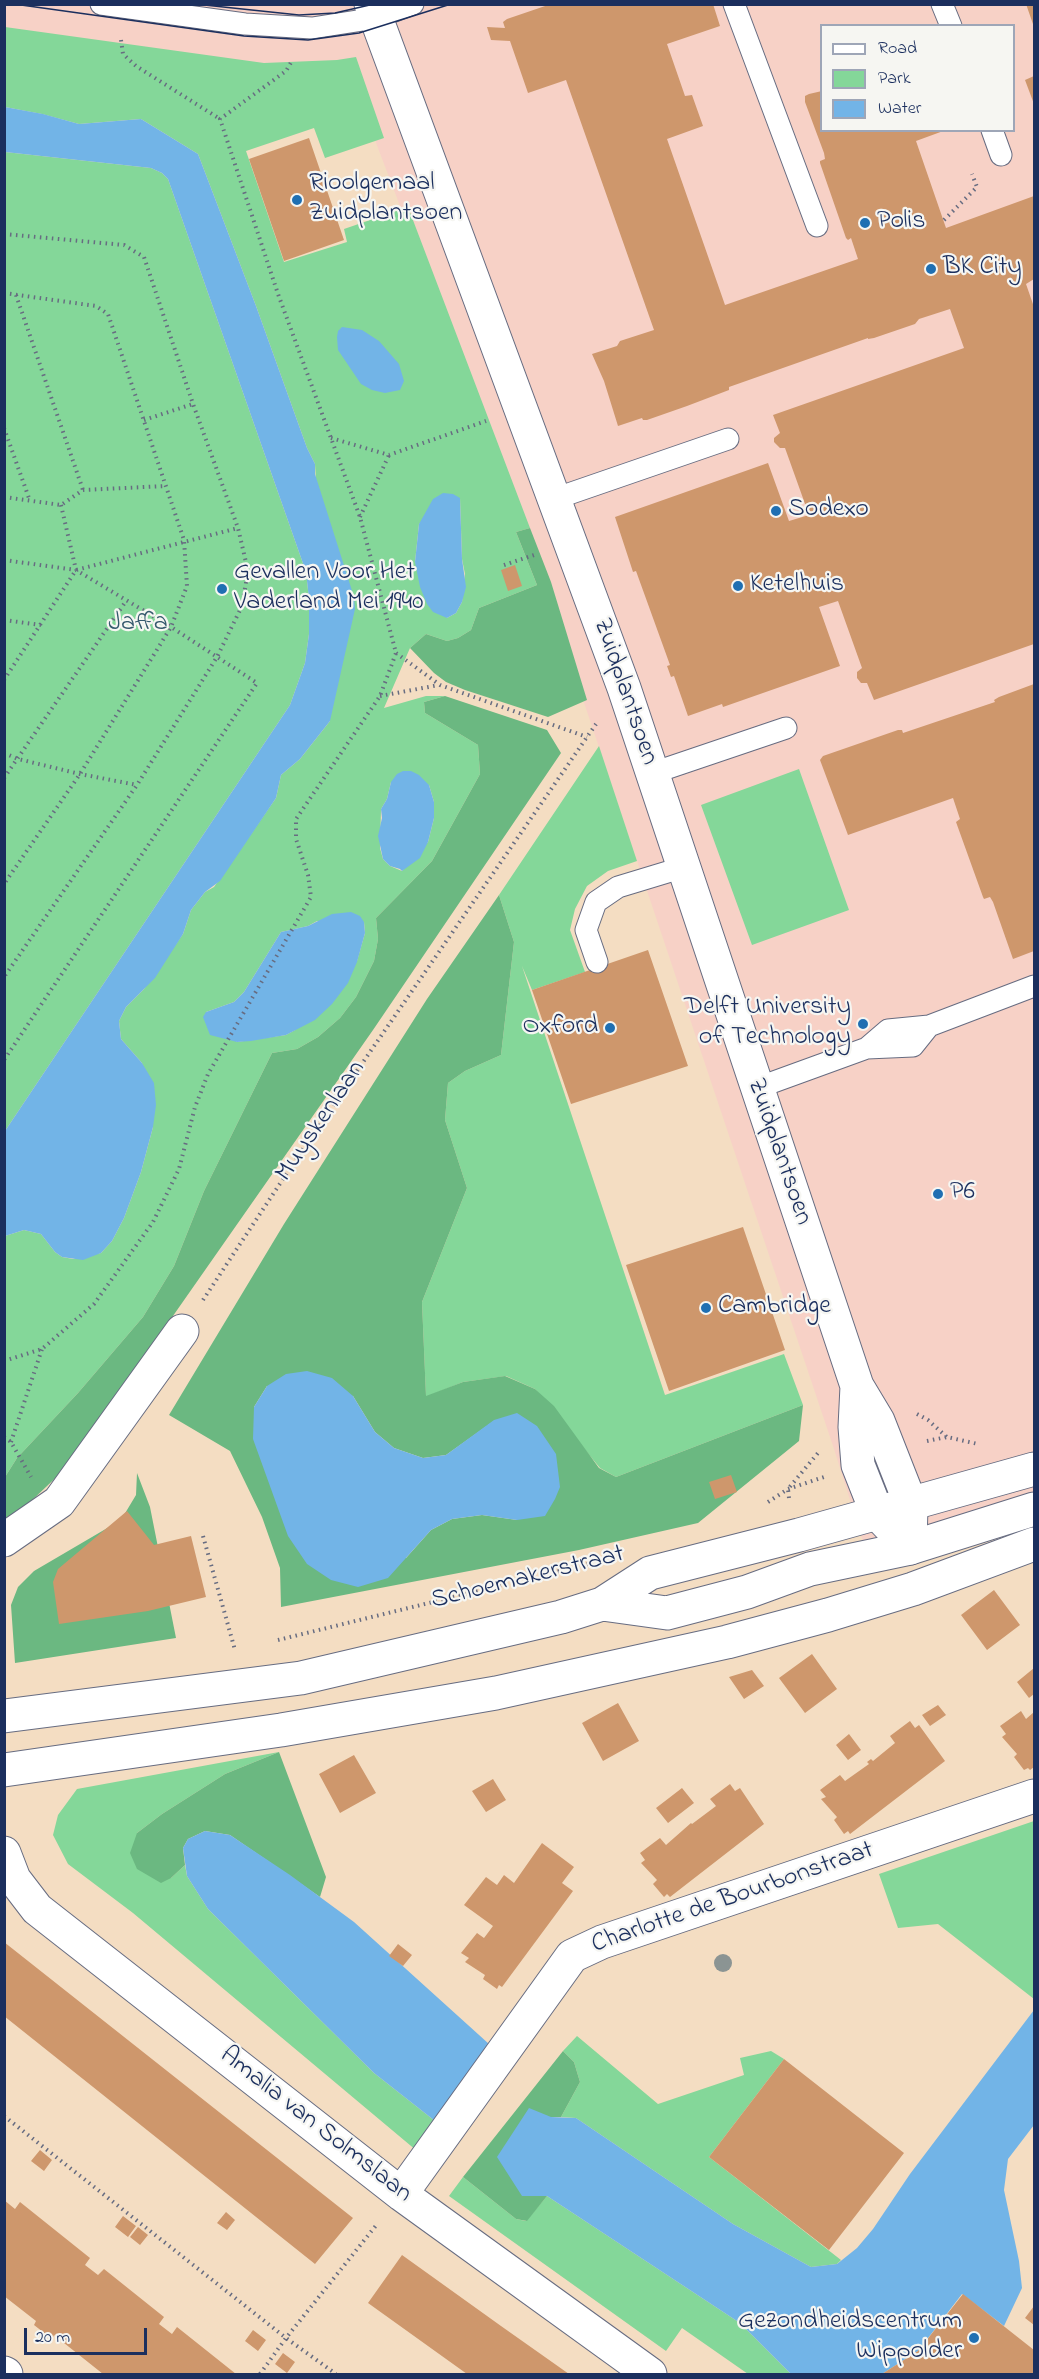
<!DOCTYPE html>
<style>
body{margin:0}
#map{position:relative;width:1039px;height:2379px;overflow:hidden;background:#f4ddc2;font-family:"Indie Flower",sans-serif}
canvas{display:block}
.frame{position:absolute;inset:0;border:6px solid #1b2f5e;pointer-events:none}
.legend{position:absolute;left:820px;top:24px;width:195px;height:108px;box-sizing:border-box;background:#f6f6f2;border:2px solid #9ea6b7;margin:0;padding:8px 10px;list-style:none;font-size:18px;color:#1b2f5e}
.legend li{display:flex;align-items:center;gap:12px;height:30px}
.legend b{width:30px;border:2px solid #9ea6b7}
.scale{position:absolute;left:24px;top:2328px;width:123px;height:27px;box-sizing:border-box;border:3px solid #1b2f5e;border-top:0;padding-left:8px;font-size:18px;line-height:21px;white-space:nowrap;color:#1b2f5e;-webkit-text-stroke:4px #f6f6f2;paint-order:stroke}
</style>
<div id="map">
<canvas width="1039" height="2379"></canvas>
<div class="frame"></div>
<ul class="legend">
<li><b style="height:8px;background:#fff"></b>Road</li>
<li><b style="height:16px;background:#84d799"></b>Park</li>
<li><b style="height:16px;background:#72b4e7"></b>Water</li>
</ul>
<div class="scale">20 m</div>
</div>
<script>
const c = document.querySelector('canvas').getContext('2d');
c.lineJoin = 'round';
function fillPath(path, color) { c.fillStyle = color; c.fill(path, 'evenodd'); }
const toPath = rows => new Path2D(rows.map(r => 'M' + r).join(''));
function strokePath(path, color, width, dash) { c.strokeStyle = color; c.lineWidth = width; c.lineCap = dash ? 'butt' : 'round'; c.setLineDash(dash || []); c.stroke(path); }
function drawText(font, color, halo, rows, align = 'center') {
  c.font = font + ' "Indie Flower",sans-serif'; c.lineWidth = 4.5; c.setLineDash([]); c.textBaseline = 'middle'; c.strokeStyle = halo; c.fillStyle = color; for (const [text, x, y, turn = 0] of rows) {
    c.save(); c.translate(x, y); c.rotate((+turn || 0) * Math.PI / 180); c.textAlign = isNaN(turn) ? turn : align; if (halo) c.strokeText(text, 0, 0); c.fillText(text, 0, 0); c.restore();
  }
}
const built = toPath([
 [4,5,1034,5,1034,1503,867,1554,834,1449,549,598,351,77,5,48],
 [822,26,1014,26,1014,130,822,130]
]);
const green = toPath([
 [5,27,264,63,337,60,356,57,384,138,325,158,314,128,246,151,284,262,347,242,344,229,408,207,530,528,516,532,537,585,479,608,471,630,458,638,447,641,426,634,410,648,384,708,426,696,445,696,424,702,425,713,478,745,480,774,432,861,376,918,378,939,374,961,356,997,340,1018,318,1037,297,1049,272,1053,204,1191,174,1266,143,1317,78,1393,17,1458,5,1477,5,1236,24,1230,41,1234,55,1252,62,1257,73,1259,101,1253,112,1241,124,1218,141,1172,153,1127,142,1063,121,1039,119,1021,126,1007,144,989,183,934,191,910,205,892,214,887,276,798,281,775,300,759,330,721,315,464,307,448,256,306,198,154,141,119,79,124,42,114,5,107],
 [460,498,462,559,465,574,462,602,456,613,447,618,415,562,419,524],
 [391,782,429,785,434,802,434,818,428,842,402,871,390,866,383,859,380,848,381,809,387,799],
 [317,921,364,922,365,933,357,961,295,1030,286,1035,237,1042,206,1012,234,1002,244,992,281,932,308,926],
 [5,152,151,168,162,173,168,179,306,572,309,599,309,634,305,663,290,705,5,1131],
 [599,746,637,861,608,871,587,886,575,909,570,930,585,972,532,990,522,966,665,1395,784,1354,803,1405,616,1477,600,1468,535,1389,506,1376,463,1382,426,1397,422,1302,467,1188,445,1120,448,1083,465,1071,501,1055,514,942,499,895],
 [799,769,849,910,752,945,701,805],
 [279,1752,225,1774,162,1814,137,1833,171,1878,185,1865,187,1876,208,1909,374,2073,435,2121,417,2151,133,1913,68,1864,53,1835,58,1815,77,1789],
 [1034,1821,1034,1999,938,1924,898,1928,879,1874],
 [577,2036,658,2104,744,2075,740,2058,771,2051,784,2059,709,2157,841,2260,837,2264,811,2267,733,2224,576,2118,561,2117,580,2082,574,2062,563,2051],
 [463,2177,516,2219,526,2221,547,2196,740,2323,791,2374,748,2374,682,2328,666,2351,449,2196]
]);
const forest = toPath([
 [530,528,551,582,587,700,548,717,465,690,446,682,434,673,410,648,426,634,447,641,458,638,471,630,479,608,537,585,516,532],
 [445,696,547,730,561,753,373,1030,68,1466,26,1506,5,1520,5,1477,17,1458,78,1393,143,1317,174,1266,204,1191,272,1053,297,1049,318,1037,340,1018,356,997,374,961,378,939,376,918,432,861,480,774,478,745,425,713,424,702],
 [499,895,514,942,501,1055,465,1071,448,1083,445,1120,467,1188,422,1302,426,1396,463,1382,505,1376,535,1389,554,1406,599,1468,616,1477,803,1405,799,1441,698,1523,579,1550,281,1607,280,1568,262,1517,230,1451,169,1415,284,1224,427,999],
 [267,1386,353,1396,375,1432,394,1448,423,1458,446,1455,494,1421,517,1520,482,1515,452,1519,431,1530,406,1558,254,1416,254,1407],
 [137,1473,150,1507,176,1638,15,1663,11,1605,18,1587,34,1571,121,1520,136,1495],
 [279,1752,326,1877,320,1897,230,1835,205,1831,188,1839,183,1848,185,1865,171,1878,161,1883,137,1869,130,1853,137,1833,162,1814,225,1774],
 [563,2051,574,2062,580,2082,561,2117,551,2117,547,2196,527,2221,516,2219,463,2177]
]);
const water = toPath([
 [5,107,43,114,79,124,141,119,198,154,256,306,307,448,315,464,315,474,354,597,355,609,330,721,300,759,281,775,276,798,220,881,205,892,191,910,183,934,155,978,126,1007,119,1021,121,1039,142,1063,154,1083,156,1105,153,1127,141,1172,124,1218,112,1241,101,1253,83,1260,62,1257,55,1252,41,1234,24,1230,5,1236,5,1131,290,705,305,663,309,634,309,599,306,572,168,179,162,173,151,168,5,152],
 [342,327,362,330,379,341,399,364,404,381,400,390,385,393,372,390,361,384,338,350,337,337,338,331],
 [443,493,453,494,460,498,462,559,466,587,462,602,456,613,447,618,433,612,427,604,420,587,415,562,419,524,433,499],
 [403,771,411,771,419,775,429,785,434,802,434,818,428,842,420,858,402,871,400,869,390,866,383,859,378,836,382,818,381,809,387,799,391,782,397,774],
 [351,912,360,916,364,922,365,933,357,962,348,983,332,1004,315,1020,286,1035,251,1041,237,1042,210,1035,203,1017,206,1012,234,1002,244,992,281,932,308,926,332,914],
 [307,1371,332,1378,353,1396,375,1432,394,1448,423,1458,446,1455,494,1420,517,1413,537,1426,556,1454,560,1487,555,1499,545,1516,517,1520,482,1515,452,1519,431,1530,388,1578,358,1587,331,1580,307,1564,288,1536,253,1439,254,1407,267,1386,286,1374],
 [205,1831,230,1835,290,1875,354,1922,489,2044,435,2121,374,2073,208,1909,187,1876,183,1848,188,1839],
 [1034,2010,1034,2125,1008,2159,1004,2190,1019,2261,1022,2288,1004,2326,962,2294,918,2351,882,2374,791,2374,740,2323,547,2196,522,2196,497,2157,529,2108,551,2117,576,2118,733,2224,811,2267,837,2264,857,2248,873,2229,910,2174]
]);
const building = toPath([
 [551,4,713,4,720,26,667,44,685,96,692,95,703,126,667,139,725,305,858,259,851,238,848,240,846,238,820,163,820,161,825,159,824,153,805,102,805,96,809,94,822,91,822,130,946,130,916,141,946,228,1034,196,1034,279,1026,284,1034,307,1034,644,874,700,867,683,861,683,857,678,857,672,862,668,838,601,819,607,840,666,723,707,722,704,688,716,674,676,671,677,667,666,670,665,636,571,633,572,615,517,768,463,789,521,809,515,785,448,780,448,774,442,774,438,780,433,773,415,964,348,950,309,919,319,915,324,874,338,868,339,868,338,729,387,729,390,687,406,647,420,643,420,642,418,618,426,604,381,592,354,617,346,620,341,654,330,566,80,528,93,510,41,491,40,487,27,505,28,503,22,507,19],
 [1026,4,1034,4,1034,27],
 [1034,76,1034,104,1025,80],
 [309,138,344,240,284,261,249,159],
 [515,565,522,586,508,591,501,570],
 [1034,684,1034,951,1013,959,993,902,990,897,984,899,983,897,956,822,960,819,953,798,848,835,820,760,823,756,898,730,902,730,903,733,995,702,994,700,999,697],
 [648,950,688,1066,571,1104,532,990],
 [743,1227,785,1350,669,1391,626,1265],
 [731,1475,737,1492,715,1499,709,1482],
 [127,1511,154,1545,191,1536,206,1597,148,1611,59,1624,53,1582,58,1569],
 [994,1590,1020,1625,987,1650,961,1615],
 [812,1654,837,1689,805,1713,779,1678],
 [1034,1668,1034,1694,1029,1698,1017,1682],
 [752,1670,764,1686,744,1699,729,1677],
 [618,1703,639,1741,603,1761,582,1723],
 [938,1705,946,1715,930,1726,922,1715],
 [1021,1711,1026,1719,1034,1712,1034,1767,1030,1770,1028,1768,1024,1770,1014,1757,1017,1754,1002,1737,1006,1734,1000,1726],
 [910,1721,915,1728,919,1725,945,1761,850,1834,848,1831,844,1834,834,1820,837,1817,821,1799,826,1797,820,1790,840,1775,845,1781,869,1764,867,1762,871,1759,873,1761,895,1743,890,1736],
 [849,1734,861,1750,848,1760,836,1745],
 [354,1755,376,1793,340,1813,319,1774],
 [493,1779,506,1800,486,1812,472,1791],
 [730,1784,735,1791,740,1788,764,1824,670,1897,667,1894,664,1897,653,1884,657,1880,641,1863,645,1860,640,1853,660,1838,666,1845,691,1823,692,1824,716,1806,710,1799],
 [682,1788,694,1803,668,1823,656,1808],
 [542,1843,574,1867,562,1883,573,1891,502,1987,499,1985,497,1989,483,1979,485,1975,465,1962,469,1958,461,1953,477,1933,484,1938,493,1926,464,1905,486,1877,497,1885,504,1875,514,1883],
 [4,1942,353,2218,315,2264,4,2016],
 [398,1944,412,1955,403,1966,389,1956],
 [784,2059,904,2153,829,2250,709,2157],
 [40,2150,52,2160,44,2171,31,2161],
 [4,2200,15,2209,20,2202,90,2258,85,2265,98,2275,104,2269,164,2317,159,2324,172,2334,177,2327,236,2374,103,2374,54,2335,52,2339,34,2325,36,2321,4,2296],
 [226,2212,235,2220,227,2230,217,2223],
 [123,2216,136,2226,128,2237,115,2227],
 [138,2227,148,2235,140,2245,130,2237],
 [402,2255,501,2326,569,2374,467,2374,368,2303],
 [963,2294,1034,2350,1034,2374,882,2374,918,2351],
 [1034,2306,1034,2325,1025,2318],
 [253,2330,266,2340,258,2351,245,2341],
 [283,2353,295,2362,287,2373,275,2364]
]);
const path = toPath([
 [121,40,123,54,136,66,220,119],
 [944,220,977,187,972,174],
 [4,234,124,245,144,257,193,404,238,528,248,571,242,606,217,657,137,785,4,977],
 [4,293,96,306,108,314,184,540,187,586,171,627,80,774,4,884],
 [16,295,83,490],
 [144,420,193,404],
 [4,428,30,501],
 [331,438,389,455,486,421],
 [4,497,61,505,83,490,166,486],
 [61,505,76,570],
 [360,517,389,455],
 [4,560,76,570,171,627,257,683,4,1060],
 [504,565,534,555],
 [4,620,41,625],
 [396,653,440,685,587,737],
 [4,680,76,570,238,528],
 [380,696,439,685],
 [4,753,18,759,80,774,137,785],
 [4,778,126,601],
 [203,1300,299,1155,596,724],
 [4,1361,42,1349,94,1304,153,1222,179,1169,195,1107,208,1074,311,897,308,875,296,839,296,819,380,696,396,653,360,517,278,294,220,119,286,71,293,59],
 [917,1414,928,1420,947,1437],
 [4,1437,11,1442,31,1477],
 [927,1441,947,1437,978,1444],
 [11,1442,42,1349],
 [789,1498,788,1489,818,1453],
 [768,1502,788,1489,824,1477],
 [203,1536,235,1650],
 [278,1640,592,1563],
 [4,2116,286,2338,336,2374],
 [260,2374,286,2338,378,2223]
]);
const service = toPath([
 [101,4,245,24,312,28,376,18,413,4],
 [734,4,817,226],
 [942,4,951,26],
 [992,130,1001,155],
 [554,499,728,439],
 [653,773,786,728],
 [597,962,586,930,596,902,618,887,684,867],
 [867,1048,888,1030,929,1026,1034,986],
 [757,1088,867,1048,913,1046,929,1026]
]);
const minor = toPath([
 [4,1540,59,1502,182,1331],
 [4,1770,281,1730,496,1693,727,1642,828,1615,913,1589,1034,1544],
 [4,1853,14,1879,37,1909,401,2194,650,2374],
 [401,2194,572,1956,602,1942,1034,1796],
 [4,2373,6,2374]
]);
const tertiary = toPath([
 [371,4,624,688,857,1386,878,1421,911,1505,910,1548],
 [857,1386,855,1427,858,1465,877,1513,897,1534]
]);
const secondary = toPath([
 [602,1604,667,1613,747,1592,810,1569,910,1548,1034,1509],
 [4,1716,301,1678,561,1617,602,1604,650,1573,799,1535,1034,1469]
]);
const tram = toPath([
 [14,4,244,36,308,40,359,33,451,4],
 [195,4,299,15,335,13,374,4]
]);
const trees = [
 [723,1963]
];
const markers = [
 [297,200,6,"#1f6fb2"],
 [865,223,6,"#1f6fb2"],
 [931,269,6,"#1f6fb2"],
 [776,511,6,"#1f6fb2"],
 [738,586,6,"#1f6fb2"],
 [222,589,6,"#1f6fb2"],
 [863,1024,6,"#1f6fb2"],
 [610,1028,6,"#1f6fb2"],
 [938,1194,6,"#1f6fb2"],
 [706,1308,6,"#1f6fb2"],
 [974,2338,6,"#1f6fb2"]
];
const poiNames = [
 ["Rioolgemaal",309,185],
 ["Zuidplantsoen",309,215],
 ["Polis",877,223],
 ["BK City",943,269],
 ["Sodexo",788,511],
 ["Gevallen Voor Het",234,574],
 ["Vaderland Mei 1940",234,604],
 ["Ketelhuis",750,586],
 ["Delft University",851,1009,"right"],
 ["of Technology",851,1039,"right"],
 ["Oxford",598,1028,"right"],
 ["P6",950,1194],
 ["Cambridge",718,1308],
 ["Gezondheidscentrum",962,2323,"right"],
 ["Wippolder",962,2353,"right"]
];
const parkNames = [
 ["Jaffa",138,625]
];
const streetNames = [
 ["Zuidplantsoen",624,692,71],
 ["Muyskenlaan",322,1122,-56],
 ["Zuidplantsoen",778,1152,71],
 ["Schoemakerstraat",528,1579,-14],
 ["Charlotte de Bourbonstraat",733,1899,-19],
 ["Amalia van Solmslaan",315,2126,38]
];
fillPath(built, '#f7d1c6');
fillPath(green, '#84d799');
fillPath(forest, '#6bb881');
fillPath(water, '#72b4e7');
fillPath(building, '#ce976c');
strokePath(service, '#676c81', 23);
strokePath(minor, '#676c81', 35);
strokePath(tertiary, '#676c81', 35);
strokePath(secondary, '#676c81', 35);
strokePath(path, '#676c81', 4, [1.5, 4.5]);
strokePath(service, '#fff', 21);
strokePath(minor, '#fff', 33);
strokePath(tertiary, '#fff', 33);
strokePath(secondary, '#fff', 33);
strokePath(tram, '#1b2f5e', 1.5);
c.fillStyle = '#8b9493';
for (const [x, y] of trees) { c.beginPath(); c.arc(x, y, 9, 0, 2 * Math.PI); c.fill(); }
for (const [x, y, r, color] of markers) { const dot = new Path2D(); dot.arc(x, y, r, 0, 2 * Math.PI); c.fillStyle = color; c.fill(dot); strokePath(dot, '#f6f6f2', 2); }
drawText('26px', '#1b2f5e', '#f6f6f2', poiNames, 'left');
drawText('26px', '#35596d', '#f6f6f2', parkNames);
drawText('26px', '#1b2f5e', '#f6f6f2', streetNames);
</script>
